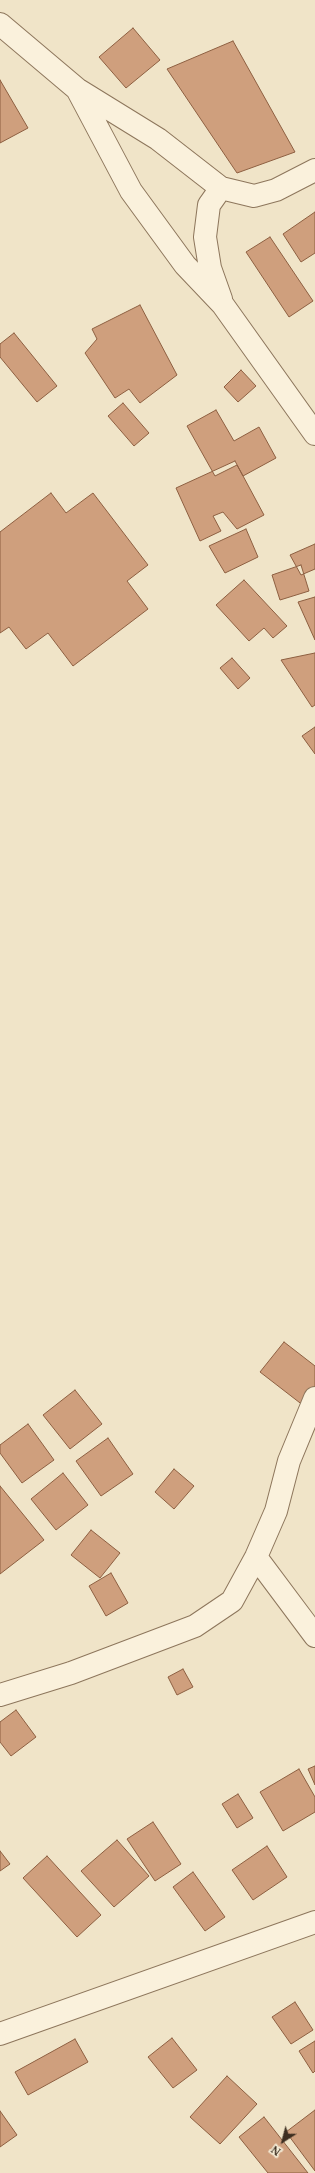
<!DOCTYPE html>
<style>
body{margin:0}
#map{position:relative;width:315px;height:2173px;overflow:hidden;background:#f0e4c8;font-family:"Noto Serif",serif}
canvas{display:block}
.north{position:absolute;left:263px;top:2121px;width:40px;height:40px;-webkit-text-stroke:3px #f7eed8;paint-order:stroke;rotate:216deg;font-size:11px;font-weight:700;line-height:16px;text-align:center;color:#3d2e20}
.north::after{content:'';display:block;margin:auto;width:14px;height:18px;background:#3d2e20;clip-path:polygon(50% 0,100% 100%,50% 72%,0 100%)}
</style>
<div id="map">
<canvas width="315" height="2173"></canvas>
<div class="north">N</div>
</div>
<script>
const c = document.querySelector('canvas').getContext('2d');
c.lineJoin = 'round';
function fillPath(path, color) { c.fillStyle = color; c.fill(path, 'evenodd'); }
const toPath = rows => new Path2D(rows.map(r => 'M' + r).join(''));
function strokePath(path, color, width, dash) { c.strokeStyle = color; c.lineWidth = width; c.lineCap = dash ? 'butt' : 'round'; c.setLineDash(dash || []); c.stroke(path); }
const building = toPath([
 [133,28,160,60,126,88,99,57,133,28],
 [233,41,295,152,237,173,167,69,233,41],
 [0,80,28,128,0,143,0,80],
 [315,212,315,253,301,262,283,234,315,212],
 [270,237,313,301,289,317,246,252,270,237],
 [140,305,177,375,140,403,129,389,115,398,85,353,97,339,92,329,140,305],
 [14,333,57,386,37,402,0,357,0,344,14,333],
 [241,370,256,386,238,402,224,387,241,370],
 [123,403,149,433,134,446,108,416,123,403],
 [216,410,234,441,259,427,276,458,243,476,237,465,215,476,187,426,216,410],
 [235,461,264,515,237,529,223,512,213,516,221,531,200,541,176,488,235,461],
 [51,493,66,513,93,493,148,565,127,581,148,609,73,666,48,633,26,649,9,627,0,633,0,532,51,493],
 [246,529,258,557,225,573,209,546,246,529],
 [315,544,315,569,301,575,290,555,315,544],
 [301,565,309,591,280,600,272,575,301,565],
 [244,580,287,626,273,638,264,628,249,641,216,605,244,580],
 [315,597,315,640,298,602,315,597],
 [315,653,315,705,312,707,281,660,315,653],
 [232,658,250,678,238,689,220,668,232,658],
 [315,727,315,754,302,736,315,727],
 [284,1342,315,1366,315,1392,304,1406,260,1372,284,1342],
 [75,1390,102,1424,70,1449,43,1415,75,1390],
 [28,1424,54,1460,22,1483,0,1453,0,1445,28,1424],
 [108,1438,133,1474,101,1496,76,1461,108,1438],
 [174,1469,194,1486,174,1509,155,1492,174,1469],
 [63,1473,88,1505,56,1530,31,1499,63,1473],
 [0,1486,44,1540,0,1574,0,1486],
 [91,1530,120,1553,100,1578,71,1555,91,1530],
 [111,1573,128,1603,106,1616,89,1586,111,1573],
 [183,1669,193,1687,177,1695,168,1677,183,1669],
 [16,1710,36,1737,11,1756,0,1742,0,1722,16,1710],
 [315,1766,315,1785,308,1769,315,1766],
 [299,1769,315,1797,315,1812,283,1831,260,1792,299,1769],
 [238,1794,253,1818,237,1828,222,1804,238,1794],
 [153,1822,181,1864,155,1881,127,1839,153,1822],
 [117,1840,149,1876,114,1907,81,1871,117,1840],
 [267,1846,287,1877,253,1900,232,1870,267,1846],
 [0,1851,10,1864,0,1871,0,1851],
 [47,1856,101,1915,77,1937,23,1878,47,1856],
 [193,1872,225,1917,205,1931,173,1887,193,1872],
 [295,2002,313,2030,291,2044,272,2017,295,2002],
 [172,2038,197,2070,173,2088,148,2057,172,2038],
 [75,2039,88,2062,28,2095,15,2072,75,2039],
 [315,2041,315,2071,313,2073,299,2051,315,2041],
 [227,2076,257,2104,220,2144,190,2117,227,2076],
 [315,2110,315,2171,286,2132,315,2110],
 [0,2111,17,2135,0,2147,0,2111],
 [264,2117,308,2173,268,2173,239,2137,264,2117]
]);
const minor = toPath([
 [0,24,77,89,158,139,221,188,254,196,276,190,315,170],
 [77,89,131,191,185,265,223,305,315,434],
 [221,188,209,205,205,237,210,268,221,299],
 [256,1557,315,1636],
 [0,1695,71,1673,195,1626,232,1601,256,1557,276,1511,289,1461,315,1398],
 [0,2034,315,1922]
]);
fillPath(building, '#cf9f7d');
strokePath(building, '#8d5f41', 1);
strokePath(minor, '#8d765c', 24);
strokePath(minor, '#faf1dc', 22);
</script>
